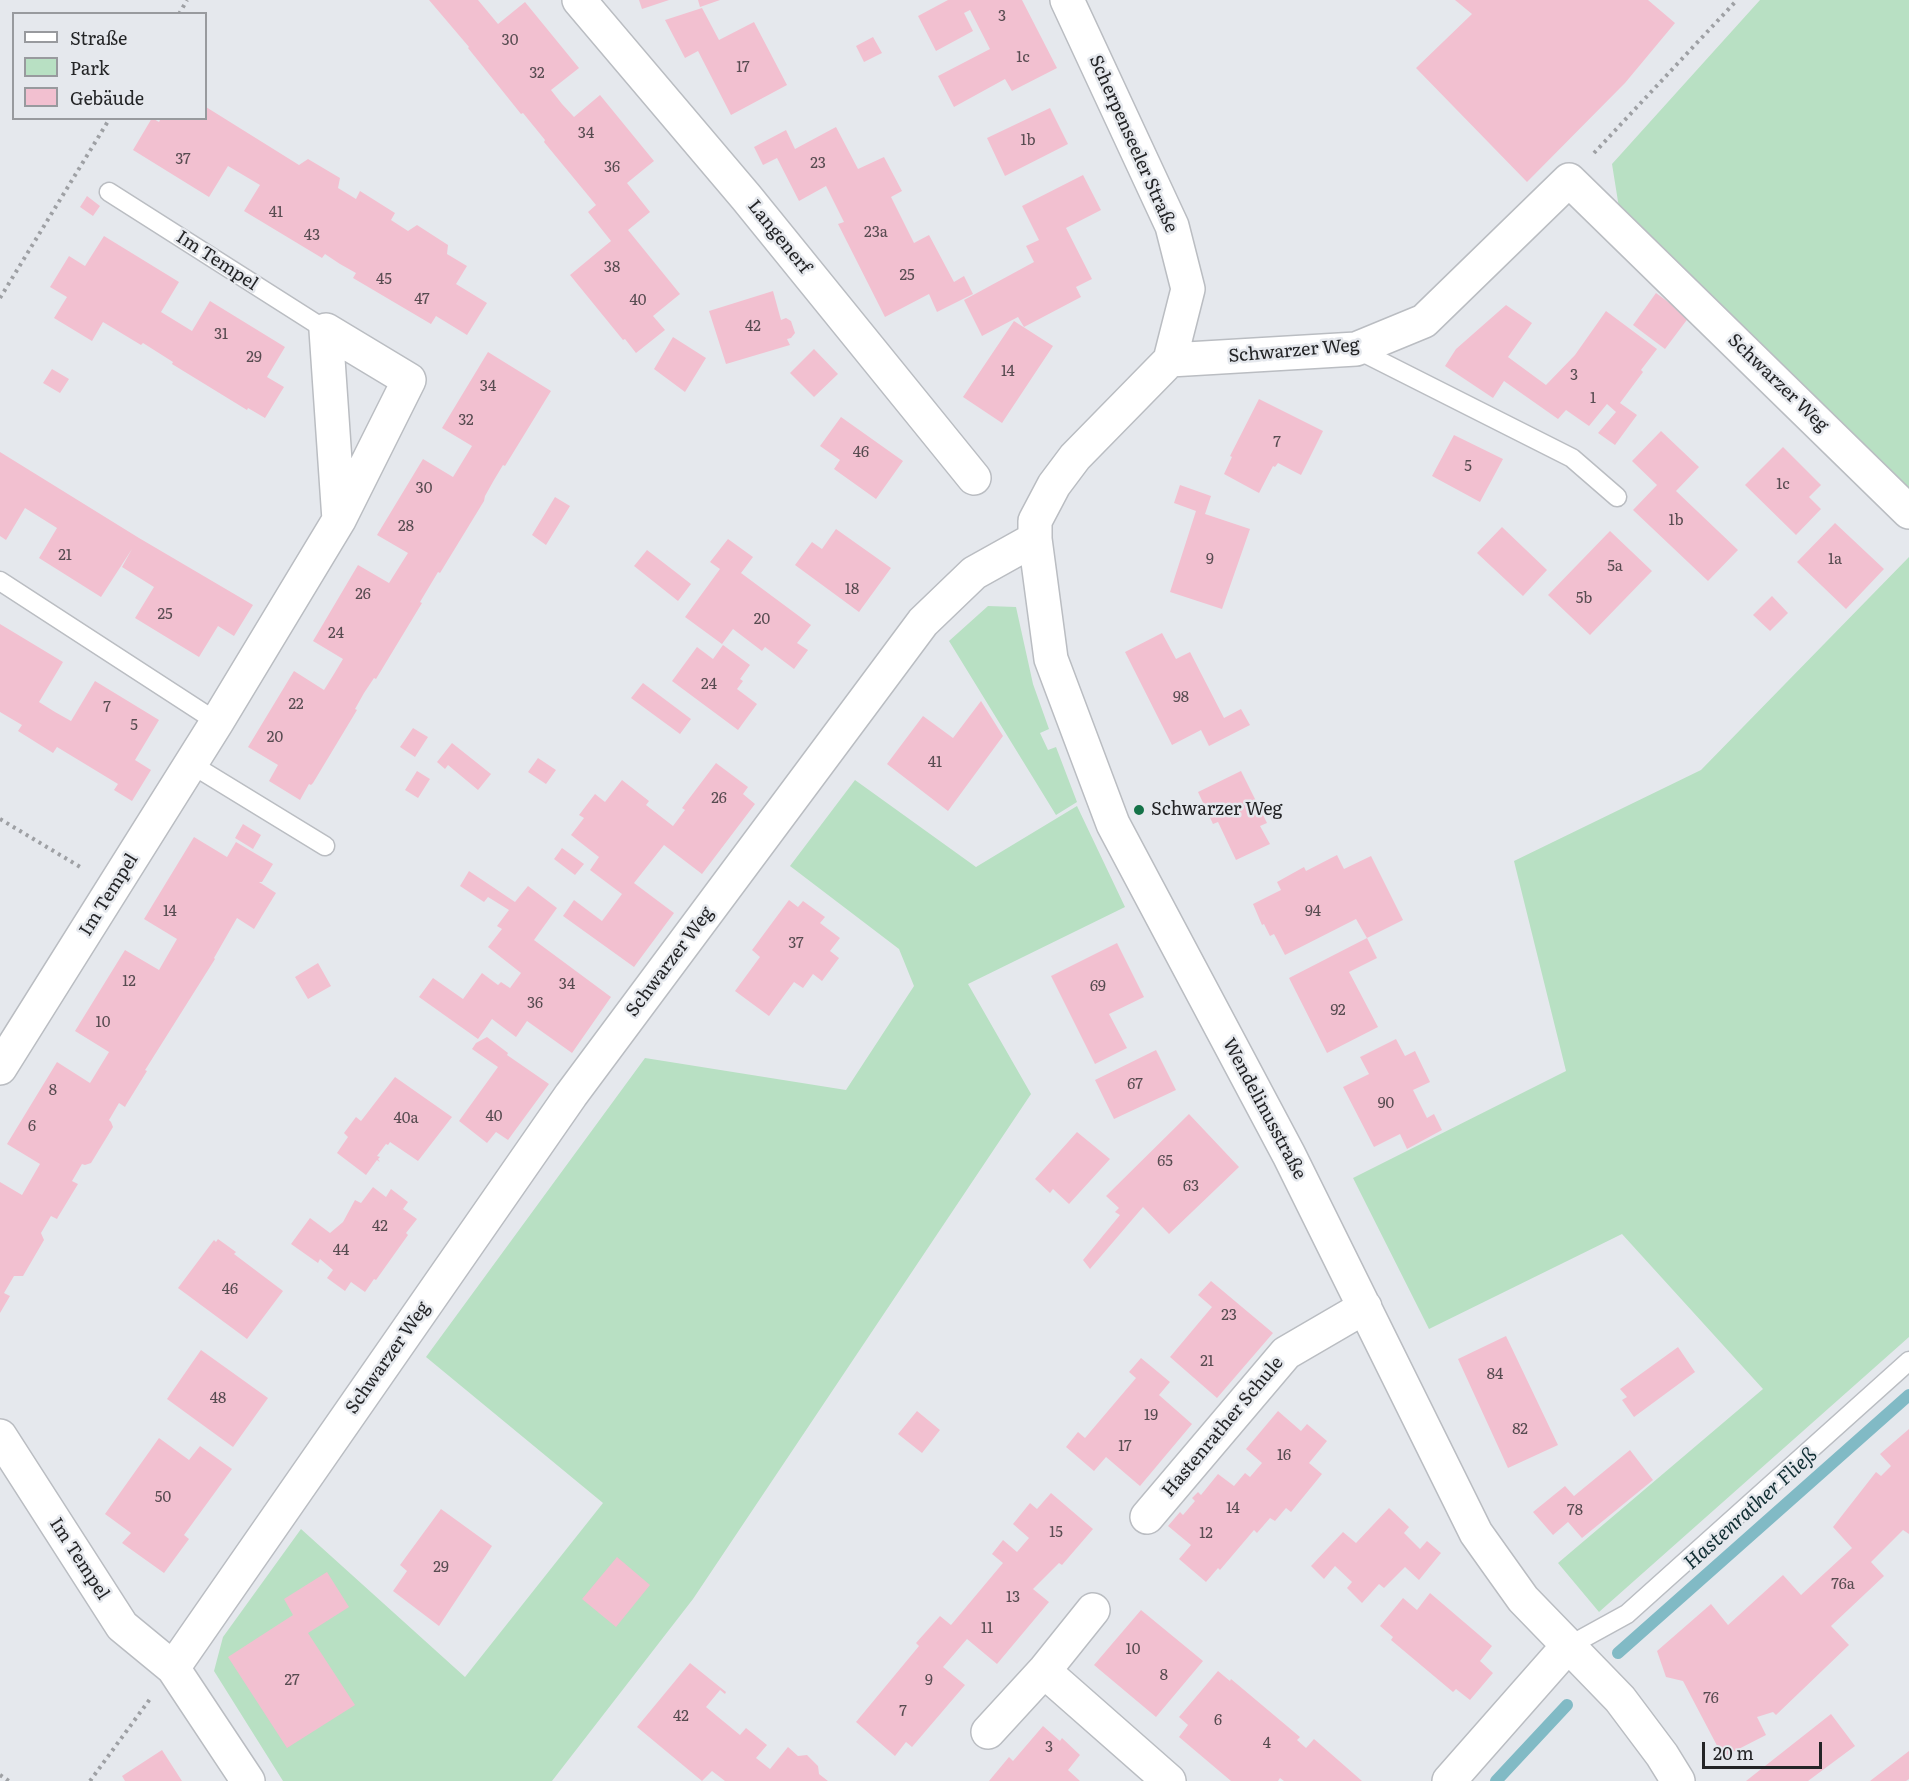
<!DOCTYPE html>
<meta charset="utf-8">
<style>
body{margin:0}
#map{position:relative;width:1909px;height:1781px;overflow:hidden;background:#e5e8ed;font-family:Literata,serif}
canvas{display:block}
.legend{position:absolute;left:12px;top:12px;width:195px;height:108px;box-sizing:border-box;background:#e5e8ed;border:2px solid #989a9e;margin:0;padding:8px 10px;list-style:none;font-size:18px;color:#242527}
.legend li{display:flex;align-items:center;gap:12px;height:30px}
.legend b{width:30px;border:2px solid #989a9e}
.scale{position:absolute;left:1702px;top:1742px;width:120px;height:27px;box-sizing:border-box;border:3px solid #242527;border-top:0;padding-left:8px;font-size:18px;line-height:21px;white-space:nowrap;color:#242527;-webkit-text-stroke:4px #e5e8ed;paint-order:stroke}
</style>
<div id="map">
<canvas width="1909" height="1781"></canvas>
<ul class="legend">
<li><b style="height:8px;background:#fff"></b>Straße</li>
<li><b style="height:16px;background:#b8e0c3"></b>Park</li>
<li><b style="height:16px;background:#f2c0d0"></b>Gebäude</li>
</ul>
<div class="scale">20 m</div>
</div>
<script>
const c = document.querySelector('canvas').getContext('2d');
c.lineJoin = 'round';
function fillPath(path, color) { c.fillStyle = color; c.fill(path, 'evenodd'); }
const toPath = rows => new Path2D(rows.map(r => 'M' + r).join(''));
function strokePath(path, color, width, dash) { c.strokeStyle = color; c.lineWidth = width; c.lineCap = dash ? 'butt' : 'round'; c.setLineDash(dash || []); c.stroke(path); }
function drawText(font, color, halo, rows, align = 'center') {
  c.font = font + ' Literata,serif'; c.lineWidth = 5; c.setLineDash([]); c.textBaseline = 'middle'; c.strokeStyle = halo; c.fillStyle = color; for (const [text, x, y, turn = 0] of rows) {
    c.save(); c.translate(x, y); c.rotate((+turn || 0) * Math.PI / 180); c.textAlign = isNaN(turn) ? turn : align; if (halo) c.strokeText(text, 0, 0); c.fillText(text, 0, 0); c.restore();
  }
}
const green = toPath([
 [1760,0,1909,0,1909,494,1620,214,1612,164],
 [1909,557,1909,1337,1599,1612,1558,1563,1763,1389,1622,1234,1429,1329,1353,1178,1566,1071,1514,861,1701,770],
 [988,606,1016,607,1033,684,1049,729,1040,733,1048,750,1056,747,1077,802,1056,815,949,641],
 [855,780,976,867,1077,806,1125,907,968,984,1031,1094,693,1599,552,1781,283,1781,214,1671,223,1637,301,1529,465,1677,603,1503,426,1357,645,1058,846,1090,914,986,899,949,790,866]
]);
const stream = toPath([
 [1618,1653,1909,1395],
 [1496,1781,1567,1705]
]);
const building = toPath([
 [429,0,478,0,498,24,525,2,579,68,551,90,562,104,574,117,600,95,654,161,627,183,650,212,628,230,680,294,653,316,665,330,636,353,625,339,623,340,570,275,611,241,588,212,596,205,544,142,545,140,523,113,521,114,468,48,469,47],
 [639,0,669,0,642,9],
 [698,0,720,0,700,7],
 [948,0,1022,0,1057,68,1012,91,1005,79,954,107,938,76,990,49,970,10,964,13,973,31,936,51,918,16],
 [1455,0,1648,0,1675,23,1625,83,1527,182,1416,68,1472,14],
 [702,8,719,40,754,22,787,85,731,115,698,51,685,58,665,20],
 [873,37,882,53,864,62,856,46],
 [206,107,299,165,308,159,340,178,338,188,356,199,360,191,395,213,391,220,408,231,417,225,448,245,447,254,467,266,456,284,487,303,467,335,436,316,431,324,353,278,356,273,340,264,325,254,322,258,244,211,260,185,228,166,209,197,133,150,152,118,159,122,161,118,206,118],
 [1050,108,1068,144,1005,176,987,138],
 [836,127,858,169,884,157,902,191,891,197,914,243,929,235,954,282,964,276,973,294,937,312,929,294,885,317,838,224,844,222,826,186,799,201,777,158,763,165,754,147,786,130,795,149],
 [1083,175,1101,210,1066,228,1092,279,1076,287,1081,297,1024,327,1018,317,982,336,964,300,1034,262,1026,246,1039,240,1022,206],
 [87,196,100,206,93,216,80,207],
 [104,236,179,282,161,312,192,331,210,301,285,347,267,377,284,387,265,418,248,408,247,410,172,364,173,362,143,343,141,345,103,322,92,341,54,318,67,297,50,287,69,256,85,266],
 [773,291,781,320,786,318,791,321,795,333,791,338,787,339,790,345,726,364,709,311],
 [1656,293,1689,317,1665,349,1633,325],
 [1506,305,1532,323,1508,357,1546,385,1575,355,1606,311,1657,349,1641,370,1643,372,1620,403,1637,415,1615,445,1598,433,1616,412,1607,404,1589,426,1566,410,1558,419,1504,381,1493,398,1445,366,1456,349],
 [1014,321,1053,346,1002,423,963,397],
 [673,337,706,358,685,392,654,369],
 [814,349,838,374,814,397,790,373],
 [488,352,551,391,505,466,503,465,494,480,485,496,484,501,440,573,438,572,420,602,422,603,376,679,374,678,364,693,355,709,357,710,313,783,311,785,309,784,300,800,269,781,278,765,248,747,294,671,324,690,334,674,343,659,313,641,358,565,389,583,408,553,377,535,423,459,453,477,472,446,442,428],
 [52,369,69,379,60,393,43,383],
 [1259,399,1323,431,1301,475,1278,463,1275,467,1273,466,1259,493,1224,474,1232,457,1230,456],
 [841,417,903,461,876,499,834,469,840,460,820,446],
 [1661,431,1699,467,1676,491,1738,550,1708,581,1633,510,1657,485,1632,461],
 [1454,435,1503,459,1480,502,1432,476],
 [1783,447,1821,485,1809,497,1821,509,1796,535,1745,485],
 [0,452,139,538,253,605,234,636,218,626,199,657,135,618,154,587,122,567,132,549,101,597,39,558,57,528,25,508,6,540,0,536],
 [1180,485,1211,496,1205,514,1250,529,1222,609,1170,592,1196,511,1174,503],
 [555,497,570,506,546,545,532,535],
 [1835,523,1884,569,1846,609,1797,562],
 [1502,527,1547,570,1523,596,1477,553],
 [836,529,891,568,859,612,795,565,812,542,822,549],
 [1610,531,1652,571,1590,635,1548,595],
 [728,539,753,557,741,573,811,625,797,643,808,650,794,669,765,647,762,651,733,629,722,644,685,617,720,569,710,562],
 [647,550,691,584,678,601,634,566],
 [1772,596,1788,613,1770,631,1753,615],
 [0,624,63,662,39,702,55,712,71,721,95,681,159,720,135,760,151,770,132,801,114,790,118,784,57,747,53,753,18,731,22,725,0,712],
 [1162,633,1176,659,1190,652,1224,718,1241,709,1250,725,1209,746,1201,730,1172,745,1125,652],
 [723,645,750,665,740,679,743,681,737,689,757,704,738,730,672,681,697,647,713,659],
 [643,683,691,719,680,734,631,698],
 [981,701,1003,736,948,811,887,764,923,716,953,738],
 [413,728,428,737,415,757,400,747],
 [452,743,491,774,478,790,448,765,445,769,437,762],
 [538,758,556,770,546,784,528,772],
 [716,763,748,787,743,794,755,804,702,874,664,845,634,883,674,913,634,967,563,916,574,900,602,921,622,894,590,870,599,857,571,835,584,818,579,815,595,794,605,802,622,780,649,801,646,805,673,826,685,810,682,808],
 [417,771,430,779,418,798,405,790],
 [1241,771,1267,823,1260,826,1270,844,1236,860,1218,822,1213,824,1198,792],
 [243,824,261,835,253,849,235,838],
 [194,837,227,857,236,842,273,864,262,882,259,882,276,893,254,929,237,918,214,958,215,959,147,1067,145,1070,147,1071,126,1105,125,1107,119,1103,109,1120,111,1122,113,1127,91,1163,85,1165,82,1164,72,1181,78,1184,58,1217,57,1219,51,1216,41,1233,44,1240,23,1276,14,1276,4,1293,10,1296,0,1313,0,1182,22,1195,40,1164,7,1144,57,1062,90,1083,109,1052,75,1031,125,950,159,970,177,939,144,919],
 [562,848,584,864,575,875,554,859],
 [1337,855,1344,869,1371,856,1403,920,1367,938,1377,958,1349,972,1378,1027,1327,1053,1289,978,1367,938,1356,919,1285,955,1274,934,1270,936,1264,924,1262,925,1253,904,1281,890,1277,882,1304,867,1306,871],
 [469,871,515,902,528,886,557,908,534,940,611,997,572,1053,527,1021,516,1037,492,1019,478,1039,419,997,433,978,463,999,482,973,498,985,501,982,510,988,521,973,488,947,502,929,497,926,509,910,488,897,484,902,460,886],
 [789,900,798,907,803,901,825,917,820,923,840,938,830,951,839,958,822,981,813,974,803,988,794,982,769,1016,735,991,760,957,752,950],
 [1117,943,1144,997,1109,1014,1127,1048,1095,1064,1051,976],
 [318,963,331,986,308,999,295,977],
 [487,1037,508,1053,507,1055,549,1084,508,1140,496,1132,487,1143,459,1121,498,1067,472,1049,476,1043],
 [1396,1039,1405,1056,1415,1051,1430,1082,1413,1090,1427,1118,1434,1114,1442,1130,1407,1149,1400,1134,1374,1147,1343,1087,1369,1074,1360,1057],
 [1156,1050,1176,1090,1114,1119,1095,1080],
 [395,1077,452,1117,418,1161,390,1142,388,1145,386,1144,377,1156,380,1157,378,1159,380,1162,377,1160,366,1175,337,1153,348,1137,344,1133,356,1117,361,1121],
 [1189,1114,1239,1167,1169,1234,1143,1207,1090,1269,1083,1260,1120,1215,1115,1212,1119,1208,1106,1196],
 [1077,1132,1110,1159,1069,1204,1053,1189,1050,1193,1035,1179],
 [373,1187,386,1197,391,1189,408,1202,403,1209,417,1219,406,1233,408,1235,376,1280,374,1279,365,1292,351,1282,345,1291,327,1278,333,1270,320,1259,318,1263,291,1244,310,1218,330,1233,343,1222,355,1200,361,1203],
 [218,1239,236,1252,234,1254,283,1291,247,1339,178,1288,214,1240,216,1242],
 [1211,1281,1273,1333,1217,1398,1170,1357,1212,1307,1198,1295],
 [1506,1336,1558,1445,1508,1468,1458,1359],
 [1678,1347,1695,1372,1634,1417,1622,1400,1627,1397,1620,1389],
 [201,1350,268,1398,233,1447,167,1399],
 [1141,1358,1170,1382,1159,1395,1192,1424,1140,1486,1106,1457,1094,1471,1066,1447,1078,1432,1085,1438,1136,1378,1129,1372],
 [917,1411,940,1430,922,1453,898,1434],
 [1278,1411,1301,1431,1307,1424,1327,1441,1309,1463,1322,1474,1291,1512,1286,1508,1275,1521,1270,1518,1257,1533,1254,1530,1220,1570,1218,1568,1206,1582,1179,1559,1191,1545,1168,1526,1180,1512,1183,1515,1195,1501,1192,1498,1198,1492,1201,1495,1218,1474,1234,1486,1245,1473,1250,1477,1262,1463,1246,1449],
 [1909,1429,1909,1534,1903,1530,1871,1562,1884,1576,1831,1626,1849,1645,1776,1715,1773,1712,1757,1717,1766,1735,1723,1757,1683,1681,1666,1677,1657,1651,1711,1604,1728,1625,1783,1575,1801,1595,1852,1548,1833,1527,1876,1472,1881,1476,1891,1466,1880,1454],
 [159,1438,189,1460,200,1446,232,1469,184,1535,189,1539,164,1573,122,1543,131,1533,105,1514],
 [1630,1450,1653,1480,1582,1538,1568,1522,1553,1535,1533,1512,1565,1486,1574,1496],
 [1051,1493,1093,1529,1062,1565,1059,1563,1033,1589,1049,1602,997,1664,967,1639,943,1667,965,1685,912,1747,906,1742,895,1756,856,1722,919,1646,916,1643,940,1616,951,1625,1003,1563,992,1554,1003,1540,1017,1552,1029,1538,1013,1524,1030,1503,1037,1509],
 [1389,1508,1409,1527,1404,1533,1420,1549,1427,1541,1441,1553,1419,1580,1405,1567,1384,1588,1379,1584,1362,1603,1347,1588,1352,1582,1335,1566,1324,1579,1311,1566,1343,1532,1356,1543],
 [441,1509,492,1546,439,1626,393,1591,407,1571,400,1565],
 [617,1557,650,1585,616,1627,582,1599],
 [327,1572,349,1607,308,1633,355,1705,287,1748,228,1657,293,1615,284,1599],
 [1430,1593,1492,1646,1480,1661,1493,1673,1470,1700,1456,1689,1453,1692,1391,1640,1393,1637,1380,1626,1403,1598,1417,1610],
 [1141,1610,1203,1661,1156,1717,1094,1665],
 [690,1663,726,1692,725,1694,720,1690,706,1707,740,1735,746,1728,767,1745,756,1758,770,1769,788,1747,798,1756,807,1755,818,1766,819,1774,828,1781,725,1781,712,1771,702,1781,637,1727],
 [1218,1671,1230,1681,1231,1679,1300,1737,1297,1740,1306,1748,1314,1739,1362,1781,1284,1781,1280,1778,1278,1781,1231,1781,1179,1737,1188,1725,1179,1717],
 [1831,1714,1855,1746,1808,1781,1746,1781],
 [1043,1726,1060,1741,1062,1738,1080,1755,1068,1770,1080,1781,989,1781,1009,1757,1013,1761],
 [162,1750,182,1781,125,1781,122,1776],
 [1909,1751,1909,1779,1906,1781,1870,1781]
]);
const path = toPath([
 [179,14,187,0],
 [1594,153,1737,0],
 [0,298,110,118],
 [0,819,82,868],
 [0,1775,9,1781],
 [90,1781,150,1699]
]);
const service = toPath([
 [109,192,326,330],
 [1356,349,1572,458,1617,497],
 [0,581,217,722],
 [191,764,325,846],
 [1567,1647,1627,1614,1909,1361]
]);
const minor = toPath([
 [579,0,746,197,974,478],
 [1067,0,1172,226,1188,289,1170,360],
 [0,1068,217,722,339,520,409,380,326,330,339,520],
 [0,1436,122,1626,173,1668,248,1781],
 [1147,1517,1286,1353,1365,1307],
 [1093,1610,1044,1671,1169,1781],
 [173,1668,571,1095,923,622,974,573,1035,539],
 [988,1732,1044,1671],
 [1449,1781,1567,1647],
 [1678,1781,1662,1755,1620,1699,1523,1599,1476,1533,1289,1155,1113,824,1051,659,1035,539,1035,521,1054,485,1075,457,1170,360,1356,349,1424,321,1569,180,1909,512]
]);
const markers = [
 [1139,810,6,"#147248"]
];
const numberNames = [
 ["3",1002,17],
 ["30",510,41],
 ["1c",1023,58],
 ["17",743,68],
 ["32",537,74],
 ["34",586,134],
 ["1b",1028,141],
 ["37",183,160],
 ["23",818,164],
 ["36",612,168],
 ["41",276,213],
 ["23a",876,233],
 ["43",312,236],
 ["38",612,268],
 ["25",907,276],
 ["45",384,280],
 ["47",422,300],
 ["40",638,301],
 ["42",753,327],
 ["31",221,335],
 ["29",254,358],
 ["14",1008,372],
 ["3",1574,376],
 ["34",488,387],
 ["1",1593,399],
 ["32",466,421],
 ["7",1277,443],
 ["46",861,453],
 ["5",1468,467],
 ["1c",1783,485],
 ["30",424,489],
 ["1b",1676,521],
 ["28",406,527],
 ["21",65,556],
 ["9",1210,560],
 ["1a",1835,560],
 ["5a",1615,567],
 ["18",852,590],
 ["26",363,595],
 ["5b",1584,599],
 ["25",165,615],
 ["20",762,620],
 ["24",336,634],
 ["24",709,685],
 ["98",1181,698],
 ["22",296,705],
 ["7",107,708],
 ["5",134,726],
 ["20",275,738],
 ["41",935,763],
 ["26",719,799],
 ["14",170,912],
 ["94",1313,912],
 ["37",796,944],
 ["12",129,982],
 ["34",567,985],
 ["69",1098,987],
 ["36",535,1004],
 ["92",1338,1011],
 ["10",103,1023],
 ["67",1135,1085],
 ["8",53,1091],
 ["90",1386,1104],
 ["40",494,1117],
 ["40a",406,1119],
 ["6",32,1127],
 ["65",1165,1162],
 ["63",1191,1187],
 ["42",380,1227],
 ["44",341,1251],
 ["46",230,1290],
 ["23",1229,1316],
 ["21",1207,1362],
 ["84",1495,1375],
 ["48",218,1399],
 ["19",1151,1416],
 ["82",1520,1430],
 ["17",1125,1447],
 ["16",1284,1456],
 ["50",163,1498],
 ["14",1233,1509],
 ["78",1575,1511],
 ["15",1056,1533],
 ["12",1206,1534],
 ["29",441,1568],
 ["76a",1843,1585],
 ["13",1013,1598],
 ["11",987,1629],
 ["10",1133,1650],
 ["8",1164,1676],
 ["27",292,1681],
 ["9",929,1681],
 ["76",1711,1699],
 ["7",903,1712],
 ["42",681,1717],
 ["6",1218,1721],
 ["4",1267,1744],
 ["3",1049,1748]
];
const streetNames = [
 ["Scherpenseeler Straße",1133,144,66],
 ["Langenerf",779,237,51],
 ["Im Tempel",217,261,33],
 ["Schwarzer Weg",1294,351,-5],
 ["Schwarzer Weg",1778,383,44],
 ["Im Tempel",109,895,-58],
 ["Schwarzer Weg",670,962,-53],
 ["Wendelinusstraße",1264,1109,62],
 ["Schwarzer Weg",388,1358,-55],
 ["Hastenrather Schule",1223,1427,-50],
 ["Im Tempel",79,1559,57]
];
const poiNames = [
 ["Schwarzer Weg",1151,810]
];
const waterNames = [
 ["Hastenrather Fließ",1751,1509,-42]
];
fillPath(green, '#b8e0c3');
strokePath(stream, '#81bac5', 12);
fillPath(building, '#f2c0d0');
strokePath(service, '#babdc2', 21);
strokePath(minor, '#babdc2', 36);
strokePath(path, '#9ea0a4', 4, [3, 4.5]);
strokePath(service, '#fff', 18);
strokePath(minor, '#fff', 33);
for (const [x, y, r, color] of markers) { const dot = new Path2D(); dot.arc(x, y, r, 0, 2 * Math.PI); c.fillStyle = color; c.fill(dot); strokePath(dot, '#e5e8ed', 2); }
drawText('15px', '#584c51', null, numberNames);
drawText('18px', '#242527', '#e5e8ed', streetNames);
drawText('18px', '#242527', '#e5e8ed', poiNames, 'left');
drawText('italic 20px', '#102e33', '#e5e8ed', waterNames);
</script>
